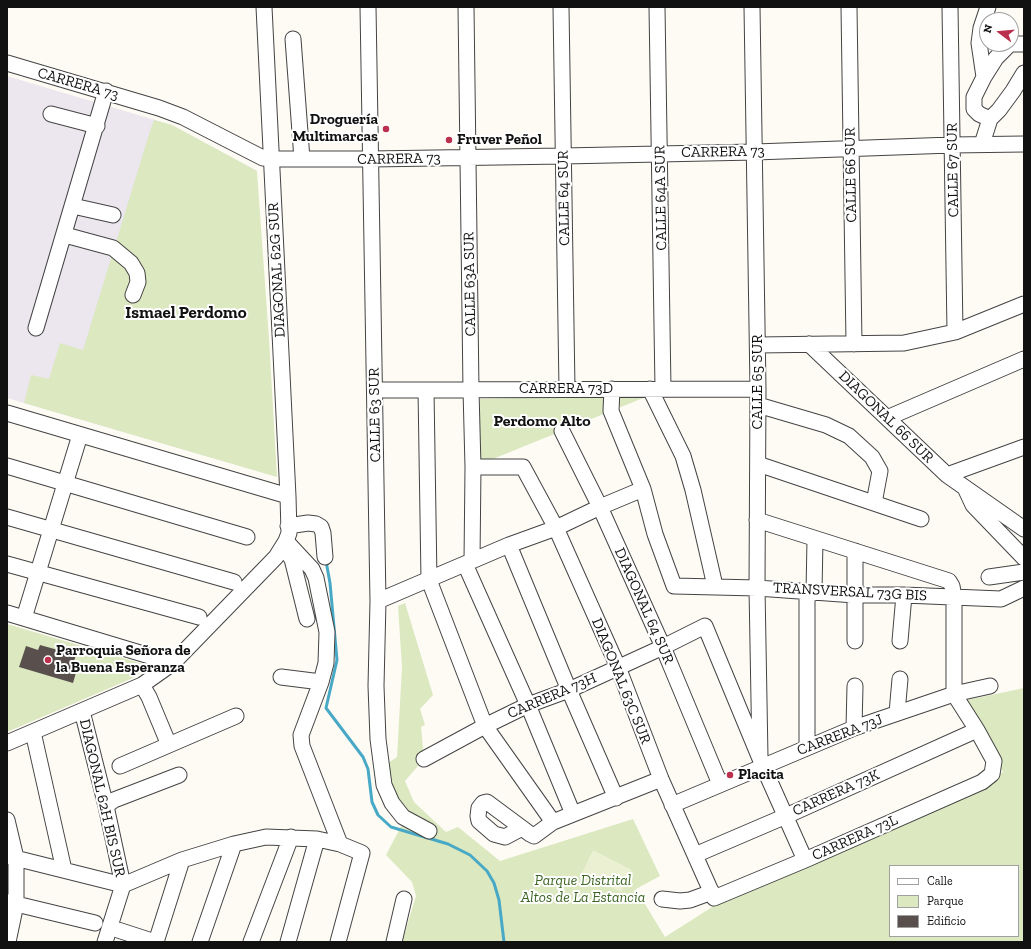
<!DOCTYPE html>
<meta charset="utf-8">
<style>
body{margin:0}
#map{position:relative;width:1031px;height:949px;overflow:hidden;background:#fefbf5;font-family:"Zilla Slab",serif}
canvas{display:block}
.frame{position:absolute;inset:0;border:8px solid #111;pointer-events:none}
.legend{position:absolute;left:889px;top:865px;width:130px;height:72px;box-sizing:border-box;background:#fff;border:1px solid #a0a0a0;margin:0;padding:5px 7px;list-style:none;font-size:12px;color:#111}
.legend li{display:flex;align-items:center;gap:8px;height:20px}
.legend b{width:20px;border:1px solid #a0a0a0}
.north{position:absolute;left:979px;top:12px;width:40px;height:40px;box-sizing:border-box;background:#fff;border:1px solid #a0a0a0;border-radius:50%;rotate:286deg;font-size:11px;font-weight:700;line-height:16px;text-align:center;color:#111}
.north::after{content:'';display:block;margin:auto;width:14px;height:18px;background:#ba304d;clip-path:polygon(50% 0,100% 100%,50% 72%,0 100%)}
</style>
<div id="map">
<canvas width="1031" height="949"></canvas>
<div class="frame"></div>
<ul class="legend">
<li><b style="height:5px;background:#fff"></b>Calle</li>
<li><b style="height:11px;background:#dbe8c0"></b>Parque</li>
<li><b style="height:11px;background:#59504e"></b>Edificio</li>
</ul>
<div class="north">N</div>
</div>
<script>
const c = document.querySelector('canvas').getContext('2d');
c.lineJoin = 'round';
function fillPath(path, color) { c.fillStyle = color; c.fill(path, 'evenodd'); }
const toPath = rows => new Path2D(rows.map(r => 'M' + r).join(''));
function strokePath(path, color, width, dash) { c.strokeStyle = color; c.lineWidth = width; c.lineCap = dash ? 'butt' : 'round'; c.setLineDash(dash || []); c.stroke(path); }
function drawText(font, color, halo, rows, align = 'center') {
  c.font = font + ' "Zilla Slab",serif'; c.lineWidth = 4; c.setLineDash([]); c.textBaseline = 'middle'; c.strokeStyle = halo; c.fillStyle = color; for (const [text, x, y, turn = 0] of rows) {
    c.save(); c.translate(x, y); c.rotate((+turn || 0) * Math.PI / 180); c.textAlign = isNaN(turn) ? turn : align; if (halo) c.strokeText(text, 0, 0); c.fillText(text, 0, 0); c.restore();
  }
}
const industrial = toPath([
 [7,76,172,125,257,171,233,464,7,398]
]);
const green = toPath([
 [154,120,172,125,257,171,269,339,277,477,24,403,31,375,49,379,60,343,83,350,150,131],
 [653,394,478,465,480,399],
 [405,603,433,695,420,709,425,725,421,727,424,759,405,781,414,802,446,832,458,827,500,861,633,819,660,876,636,889,665,937,720,902,963,794,1003,772,963,701,1024,688,1024,942,402,942,416,896,412,882,386,855,408,813,390,785,388,763,397,757,402,667,398,606],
 [890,866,1018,866,1018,936,890,936],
 [7,624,150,666,133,678,7,732]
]);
const pitch = toPath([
 [593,850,632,870,621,892,582,873]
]);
const stream = toPath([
 [326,561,330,583,337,660,326,708,363,757,368,769,372,802,378,815,391,827,448,844,470,855,487,871,494,883,499,900,504,942]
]);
const building = toPath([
 [40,645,76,655,73,664,78,666,73,683,19,667,26,646,38,650]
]);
const minor = toPath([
 [368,7,378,601,376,686,378,739,384,785,392,803,403,817,429,831],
 [466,7,471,390,473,467,472,561],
 [561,7,567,389],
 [657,7,663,389],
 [752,7,758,389,757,588,760,757],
 [849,7,854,344],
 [950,7,955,332],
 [293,39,302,159],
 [1011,44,1024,44],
 [7,63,159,108,183,117,263,158,272,159,371,159,563,156,755,152,952,145,1024,144],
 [984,77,979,43,981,28,988,7],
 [51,114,97,126],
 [990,119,979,114,974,109,974,97,984,77,996,58,1010,44],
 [982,144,990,119,999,110,1013,91,1024,73],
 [73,206,113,215],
 [65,235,113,248,131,263,137,273,138,282,133,295],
 [36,328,106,91],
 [809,344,947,475,1024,529],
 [758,345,904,343,955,332,1024,304],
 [612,389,611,411,643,489,655,534,674,586,757,588,855,595,904,595,1001,599,1024,588],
 [650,389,683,456,693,490,715,586],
 [375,390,758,389],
 [426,390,429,580,485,726,553,822],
 [758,405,826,425,849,436,872,457,880,471,874,503],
 [7,413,288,496],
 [887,418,1024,359],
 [562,431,600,507,663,647,720,784],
 [758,464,921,519],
 [7,466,247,537],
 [473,467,523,467,556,528,618,667,661,779,714,898,805,860,982,782,992,774,994,761,977,730,954,694,954,597,952,586,949,581,757,520],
 [947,475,1024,447],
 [966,490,973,505,1024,558],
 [7,517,234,582],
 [288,526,308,523,316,524,321,527,323,533,325,557],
 [286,541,312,569,316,578,327,632,326,663,321,682,301,735,302,746,340,844],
 [509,545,569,690,616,798],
 [284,548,292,559,307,619],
 [855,551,855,641],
 [7,564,199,617],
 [465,564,528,705,573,814],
 [989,577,1024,572],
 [814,593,815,539],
 [378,601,509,545,556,528,600,507,643,489],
 [7,613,173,663],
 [24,618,80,435],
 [900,641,904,595],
 [281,677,321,682],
 [142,685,149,697,169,745],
 [82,711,106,806,123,885,105,942],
 [897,713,900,679],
 [854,728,855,686],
 [33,732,64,870],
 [7,743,142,685,173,663,276,557,286,541,289,533,288,496,264,7],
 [807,748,807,593],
 [424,759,485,726,528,705,569,690,663,647,705,626,763,766,805,860],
 [120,766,236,716],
 [672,805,854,728,954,694,990,686],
 [106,806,114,800,179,775],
 [7,820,16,858,16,904,8,942],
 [522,828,505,837,494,834,479,821,478,816,479,808,483,803,487,802,522,828,530,834,534,836,553,822,661,779],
 [695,855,786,816,977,730],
 [7,856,123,885],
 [123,885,182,860,234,844,266,837,317,839,340,844,362,853,338,942],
 [662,899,680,901,690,900,712,892],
 [8,902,95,923],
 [118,930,155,942],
 [156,942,182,860],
 [200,942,234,844],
 [251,942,291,837],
 [288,942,317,839],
 [394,942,404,899]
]);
const markers = [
 [386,129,4,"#ba304d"],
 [449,140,4,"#ba304d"],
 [48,660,4,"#ba304d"],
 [730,775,4,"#ba304d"]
];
const streetNames = [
 ["CARRERA 73",78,84,16],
 ["CARRERA 73",723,152,-1],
 ["CARRERA 73",399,159,-1],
 ["CALLE 67 SUR",953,170,-91],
 ["CALLE 66 SUR",851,175,-91],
 ["CALLE 64 SUR",564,198,-91],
 ["CALLE 64A SUR",661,198,-91],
 ["DIAGONAL 62G SUR",277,270,-93],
 ["CALLE 63A SUR",470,284,-91],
 ["CALLE 65 SUR",758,382,-90],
 ["CARRERA 73D",566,389],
 ["CALLE 63 SUR",375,415,-91],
 ["DIAGONAL 66 SUR",886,417,44],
 ["TRANSVERSAL 73G BIS",850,592,3],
 ["DIAGONAL 64 SUR",644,606,66],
 ["DIAGONAL 63C SUR",621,681,68],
 ["CARRERA 73H",552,696,-23],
 ["CARRERA 73J",840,735,-21],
 ["CARRERA 73K",836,793,-24],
 ["DIAGONAL 62H BIS SUR",102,798,77],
 ["CARRERA 73L",855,838,-24]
];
const poiNames = [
 ["Droguería",378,120,"right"],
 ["Multimarcas",378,137,"right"],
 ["Fruver Peñol",457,140],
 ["Parroquia Señora de",56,651],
 ["la Buena Esperanza",56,668],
 ["Placita",738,775]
];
const parkNames = [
 ["Parque Distrital",583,881],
 ["Altos de La Estancia",583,898]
];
const neighbourhoodNames = [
 ["Perdomo Alto",542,421]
];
const quarterNames = [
 ["Ismael Perdomo",186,313]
];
fillPath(industrial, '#ece6ee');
fillPath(green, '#dbe8c0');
fillPath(pitch, '#eaf0d1');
strokePath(stream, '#48a9c6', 3);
fillPath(building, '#59504e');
strokePath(minor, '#444', 17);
strokePath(minor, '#fff', 15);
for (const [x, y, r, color] of markers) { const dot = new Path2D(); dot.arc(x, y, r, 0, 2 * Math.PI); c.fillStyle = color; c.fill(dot); strokePath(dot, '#fff', 1.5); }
drawText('15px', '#111', '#fff', streetNames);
drawText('bold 15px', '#111', '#fff', poiNames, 'left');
drawText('italic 15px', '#3d6624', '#fff', parkNames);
drawText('bold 16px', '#111', '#fff', neighbourhoodNames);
drawText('bold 17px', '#111', '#fff', quarterNames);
</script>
